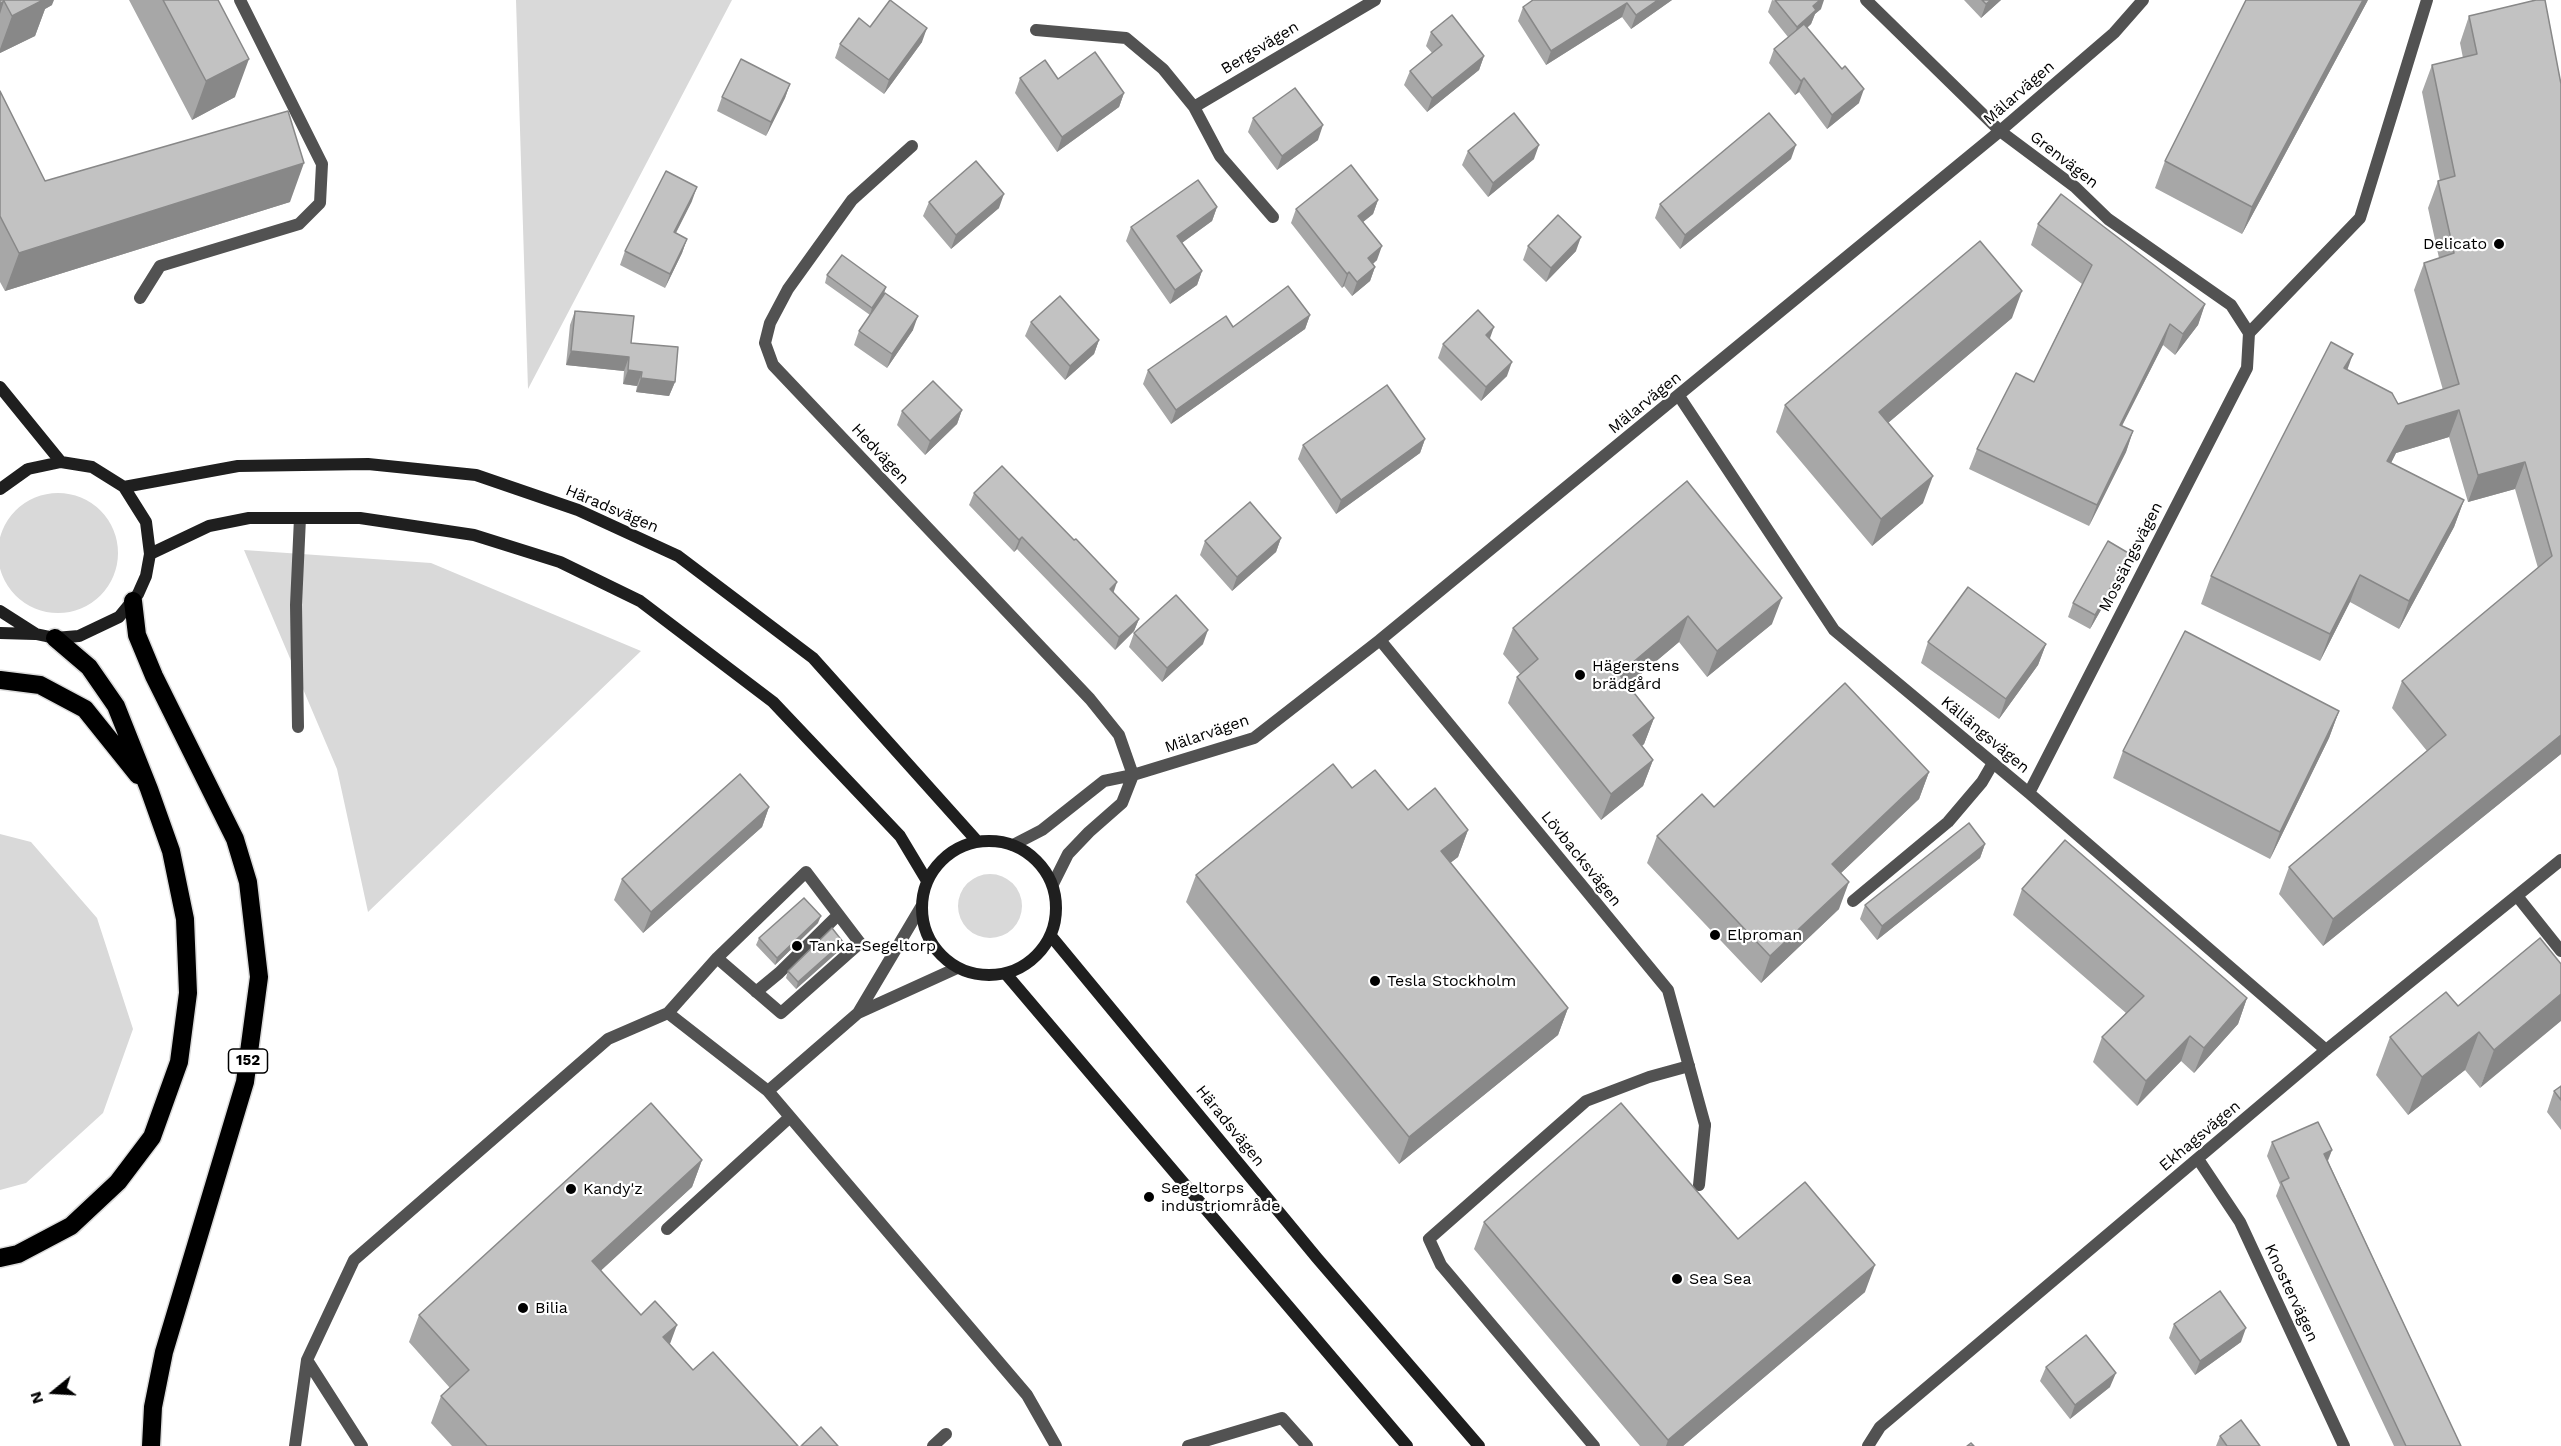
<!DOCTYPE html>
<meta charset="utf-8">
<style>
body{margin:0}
#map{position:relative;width:2561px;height:1446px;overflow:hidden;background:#fff;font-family:"Work Sans",sans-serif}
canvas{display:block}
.north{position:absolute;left:24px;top:1362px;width:60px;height:60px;-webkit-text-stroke:4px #fff;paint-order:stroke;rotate:252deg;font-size:16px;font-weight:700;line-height:24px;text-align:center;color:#000}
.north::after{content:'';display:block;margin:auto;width:21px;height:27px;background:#000;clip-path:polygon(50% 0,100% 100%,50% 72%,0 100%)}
</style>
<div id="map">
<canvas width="2561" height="1446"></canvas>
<div class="north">N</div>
</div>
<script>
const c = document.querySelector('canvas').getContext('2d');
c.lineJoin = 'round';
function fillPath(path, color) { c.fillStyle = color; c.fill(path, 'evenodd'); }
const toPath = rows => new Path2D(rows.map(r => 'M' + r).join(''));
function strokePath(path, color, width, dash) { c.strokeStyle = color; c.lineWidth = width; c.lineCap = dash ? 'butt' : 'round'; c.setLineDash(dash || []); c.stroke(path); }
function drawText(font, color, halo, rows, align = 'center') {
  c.font = font + ' "Work Sans",sans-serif'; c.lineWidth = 4.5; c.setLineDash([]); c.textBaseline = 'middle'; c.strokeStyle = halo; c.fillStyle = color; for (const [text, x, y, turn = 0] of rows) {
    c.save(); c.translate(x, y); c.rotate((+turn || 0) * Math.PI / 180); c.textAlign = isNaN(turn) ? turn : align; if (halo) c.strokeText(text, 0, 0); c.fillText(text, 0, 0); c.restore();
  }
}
const green = toPath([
 [516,0,732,0,528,389],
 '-2 553a60 60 0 1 1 120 0a60 60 0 1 1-120 0Z',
 [244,550,431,563,641,651,368,912,337,769],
 [0,834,31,842,97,918,133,1029,103,1113,26,1183,0,1190],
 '958 906a32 32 0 1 1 64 0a32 32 0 1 1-64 0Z'
]);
const lane = toPath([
 [2249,333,2360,218,2427,0],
 [298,727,296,605,300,518],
 [1853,901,1948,822,1982,782,1993,763],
 [756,992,779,973,838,915],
 [668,1013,717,958,806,872,860,943,781,1013,717,958],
 [858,1013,921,907],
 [768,1091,1027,1395,1056,1446],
 [1699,1185,1705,1125],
 [667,1229,790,1117],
 [307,1360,362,1446],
 [295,1446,307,1360,354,1260,608,1039,668,1013,768,1091,858,1013,957,968],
 [933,1446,946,1434],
 [1188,1446,1282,1418,1307,1446],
 [1594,1446,1441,1265,1429,1239,1586,1101,1649,1077,1689,1066]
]);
const street = toPath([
 [1866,0,2000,131,2075,187,2108,219,2231,305,2249,333,2247,368,2029,793],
 [1036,30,1126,38,1163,69,1194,107,1375,0],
 [1194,107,1220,156,1273,217],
 [912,146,852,200,788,289,770,323,765,343,773,365,1090,699,1119,735,1133,775],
 [140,298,160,266,299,224,320,203,322,164,240,0],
 [1679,396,1834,630,2029,793,2326,1050],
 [1380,640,1668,990,1705,1125],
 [1013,845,1042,830,1104,781,1133,775,1254,738,1380,640,2000,131,2114,33,2143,0],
 [1053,884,1068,854,1089,832,1122,803,1133,775],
 [2517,896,2561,951],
 [2198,1159,2240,1222,2344,1446],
 [1868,1446,1880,1427,2326,1050,2561,860]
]);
const secondary = toPath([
 [0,387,61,462],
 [124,487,238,466,368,464,476,475,578,510,678,556,813,658,977,841],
 [0,489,28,469,61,462,92,467,124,487,146,522,150,554,146,576,138,594,119,617,79,636,55,638,36,634,0,611],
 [150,554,209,526,249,518,360,518,474,535,560,562,640,601,773,702,900,836,927,881],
 [0,633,35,634],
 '922 908a67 67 0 1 1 134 0a67 67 0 1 1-134 0Z',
 [1051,936,1317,1258,1479,1446],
 [1006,974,1407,1446]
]);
const highway = toPath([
 [133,601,137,635,154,676,235,839,248,882,259,977,245,1082,164,1352,153,1407,151,1446],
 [0,680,40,685,85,709,138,775],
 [0,1258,18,1254,71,1226,118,1182,152,1137,179,1062,188,993,185,919,171,851,149,789,116,706,89,667,55,638]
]);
const wall = toPath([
 [0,0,52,5,45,9,35,36,0,53],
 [129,0,218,0,235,97,192,120],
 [1533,0,1672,0,1631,29,1622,17,1546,65,1518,21,1523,7],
 [1772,0,1821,9,1815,14,1811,24,1807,28,1859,103,1827,129,1799,92,1795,95,1769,63,1774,49,1788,37,1768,12],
 [1964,0,2001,0,1981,18],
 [2368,0,2242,234,2155,188,2165,161],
 [2536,0,2561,754,2323,946,2279,894,2289,867,2427,751,2392,708,2402,681,2538,568,2515,489,2468,502,2449,437,2396,453,2391,463,2464,500,2454,527,2399,629,2350,602,2320,661,2201,604,2211,576,2348,370,2398,404,2443,390,2414,290,2424,263,2439,258,2428,208,2438,181,2440,181,2422,92,2432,65,2463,58,2460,43,2469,16],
 [870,27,922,42,884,94,835,58,840,44],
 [1431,32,1484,56,1479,70,1427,112,1404,85,1410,71,1432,53,1426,46],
 [1020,78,1058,79,1124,93,1119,107,1057,152,1015,93],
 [790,84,785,98,766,136,717,111,722,97],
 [0,91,45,181,290,202,5,291,0,282],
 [1253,118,1318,140,1277,170,1248,132],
 [1468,151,1534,159,1488,197,1462,165],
 [1791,159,1680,249,1655,218,1660,204],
 [1378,200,1373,214,1363,222,1377,260,1373,264,1375,267,1370,281,1352,296,1344,286,1342,288,1291,223,1296,209],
 [692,201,676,233,687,239,682,253,665,288,620,265,625,251],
 [929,202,999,208,951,249,923,216],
 [1217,207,1212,221,1182,243,1202,271,1197,285,1170,304,1126,241,1131,227],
 [2038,224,2205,304,2198,325,2175,355,2163,345,2122,426,2133,431,2126,452,2089,526,1969,469,1977,449,2034,382,2082,284,2031,245],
 [1528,246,1576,251,1546,282,1523,260],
 [827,275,884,294,870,315,825,283],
 [575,311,631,343,675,382,669,396,636,392,637,386,623,384,624,371,566,365,570,325],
 [1310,315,1305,329,1171,424,1143,384,1148,370,1233,327],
 [2012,318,1888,423,1923,503,1872,546,1776,432,1785,405],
 [1031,322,1099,340,1094,354,1065,380,1025,336],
 [913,330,887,368,854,345,859,331],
 [1490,339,1507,376,1481,401,1438,358,1443,344],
 [962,410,957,424,925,455,897,425,902,411],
 [1425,439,1420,453,1336,514,1298,459,1303,445],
 [1687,481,1772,624,1707,677,1679,642,1628,685,1654,718,1644,744,1642,746,1653,760,1643,786,1601,820,1508,703,1517,677,1520,674,1503,654,1513,628],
 [974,493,1074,540,1113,593,1139,619,1134,631,1115,650,1017,549,1014,552,969,505],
 [1281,538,1276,552,1232,591,1200,555,1205,541],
 [2125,568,2090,629,2068,617,2073,603],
 [1134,633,1203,644,1162,682,1129,647],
 [1928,642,2046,644,2038,665,1999,719,1921,663],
 [2339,711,2329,738,2270,859,2113,778,2123,751],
 [1929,772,1919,799,1841,873,1839,909,1761,983,1647,863,1657,836,1714,807],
 [1352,788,1408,810,1468,830,1458,857,1450,863,1568,1008,1558,1035,1399,1164,1186,902,1196,875],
 [769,807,762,827,643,933,614,900,622,879],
 [1985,844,1980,858,1877,940,1860,919,1865,905],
 [2022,889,2247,998,2238,1024,2194,1073,2181,1061,2137,1106,2093,1062,2102,1037,2126,1013,2013,915],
 [818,923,775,965,756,945,759,938],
 [2540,938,2480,1088,2465,1070,2408,1115,2376,1075,2390,1037,2458,1006],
 [841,949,796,989,786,978,788,971],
 [2554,1091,2561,1100,2561,1130,2547,1112],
 [2272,1142,2332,1150,2328,1161,2461,1446,2394,1446,2276,1196,2280,1185,2267,1156],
 [702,1160,692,1187,601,1270,641,1315,670,1344,693,1370,798,1446,452,1446,431,1423,441,1396,450,1388,409,1342,419,1315],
 [1484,1222,1738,1239,1865,1292,1683,1446,1640,1446,1474,1249],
 [2174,1324,2241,1342,2195,1375,2169,1338],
 [2046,1367,2110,1387,2070,1419,2040,1381],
 [2220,1436,2260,1446,2216,1446]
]);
const shadedWall = toPath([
 [33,0,54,0,52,5,45,9,35,36,0,53,0,49,12,16],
 [1658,0,1672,0,1631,29,1636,15],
 [1820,0,1824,0,1821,9,1815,14,1811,24,1792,41,1797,27,1813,6],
 [1991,0,2001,0,1981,18,1986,4],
 [2363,0,2368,0,2242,234,2252,207],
 [4,1,0,14,0,4],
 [1627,3,1622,17,1546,65,1551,51],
 [927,28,922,42,884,94,889,80],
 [1484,56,1479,70,1427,112,1432,98],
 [249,59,235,97,192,120,206,81],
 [1804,78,1799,92,1795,95,1801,81],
 [790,84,785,98,766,136,771,122],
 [1864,89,1859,103,1827,129,1832,115],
 [1124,93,1119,107,1057,152,1062,137],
 [1323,125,1318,140,1277,170,1282,156],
 [1539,145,1534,159,1488,197,1493,183],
 [1796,145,1791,159,1680,249,1685,235],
 [304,163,290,202,5,291,19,253],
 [697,187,692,201,669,246,674,232],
 [1004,194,999,208,951,249,956,235],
 [1378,200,1373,214,1353,230,1358,216],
 [1217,207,1212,221,1172,250,1177,236],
 [1581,237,1576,251,1546,282,1551,268],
 [687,239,682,253,665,288,670,274],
 [1382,246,1377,260,1363,272,1368,258],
 [1375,267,1370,281,1352,296,1357,282],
 [1202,271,1197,285,1170,304,1175,290],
 [1349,272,1344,286,1342,288,1347,274],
 [886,287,884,294,870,315,872,308],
 [2022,291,2012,318,1869,439,1879,412],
 [2205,304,2198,325,2175,355,2183,334],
 [1310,315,1305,329,1171,424,1176,410],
 [918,316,913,330,887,368,892,354],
 [2170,324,2163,345,2112,445,2120,425],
 [1494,327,1489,341,1486,335],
 [1099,340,1094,354,1065,380,1070,366],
 [571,351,629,357,624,371,566,365],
 [2353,354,2343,382,2344,368],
 [1512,362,1507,376,1481,401,1486,387],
 [628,370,642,372,637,386,623,384],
 [641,378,675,382,669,396,636,392],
 [962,410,957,424,925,455,930,441],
 [2459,410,2449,437,2396,453,2378,489,2387,461,2406,426],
 [2133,431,2126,452,2089,526,2097,505],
 [1425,439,1420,453,1336,514,1341,500],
 [2525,462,2515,489,2468,502,2478,475],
 [1933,476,1923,503,1872,546,1881,519],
 [2464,500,2454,527,2399,629,2409,601],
 [1022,537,1017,549,1014,552,1019,540],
 [1281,538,1276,552,1232,591,1237,577],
 [2130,554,2125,568,2090,629,2095,615],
 [2360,575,2350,602,2320,661,2330,634],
 [1117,582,1113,594,1110,589],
 [1782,598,1772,624,1707,677,1717,651],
 [1688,616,1679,642,1610,700,1619,674],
 [1139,619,1134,631,1115,650,1119,637],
 [1208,630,1203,644,1162,682,1167,668],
 [2046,644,2038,665,1999,719,2006,699],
 [2339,711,2329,738,2270,859,2280,832],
 [1654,718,1644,744,1623,761,1633,735],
 [2561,735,2561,754,2323,946,2333,919],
 [1653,760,1643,786,1601,820,1611,794],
 [1929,772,1919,799,1822,891,1832,864],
 [769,807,762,827,643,933,651,912],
 [1468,830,1458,857,1431,878,1441,851],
 [1985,844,1980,858,1877,940,1882,926],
 [1849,882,1839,909,1761,983,1770,956],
 [821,916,818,923,775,965,777,958],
 [843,942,841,949,796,989,798,982],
 [2561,994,2561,1021,2480,1088,2494,1050],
 [2247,998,2238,1024,2194,1073,2204,1048],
 [1568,1008,1558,1035,1399,1164,1409,1137],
 [2479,1032,2465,1070,2408,1115,2422,1077],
 [2190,1036,2181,1061,2137,1106,2146,1081],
 [2332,1150,2326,1164,2324,1154],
 [702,1160,692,1187,582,1288,592,1261],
 [1875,1265,1865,1292,1683,1446,1666,1446,1668,1440],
 [677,1325,667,1352,663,1337],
 [2246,1328,2241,1342,2195,1375,2200,1361],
 [2116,1373,2110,1387,2070,1419,2075,1405]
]);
const building = toPath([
 [0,0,43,0,12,16,4,1,0,4,0,0],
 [163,0,218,0,249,59,206,81,163,0],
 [890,0,927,28,889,80,840,44,859,18,870,27,890,0],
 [1533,0,1658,0,1636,15,1627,3,1551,51,1523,7,1533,0],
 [1775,0,1820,0,1813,6,1816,10,1797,27,1775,0],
 [1982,0,1991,0,1986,4,1982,0],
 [2246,0,2363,0,2252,207,2165,161,2246,0],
 [2536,0,2545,0,2561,84,2561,735,2333,919,2289,867,2446,735,2402,681,2552,556,2525,462,2478,475,2459,410,2406,426,2387,461,2464,500,2409,601,2360,575,2330,634,2211,576,2331,342,2353,354,2344,368,2392,393,2398,404,2459,384,2424,263,2454,253,2438,181,2455,176,2432,65,2477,54,2469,16,2536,0],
 [1452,15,1484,56,1432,98,1410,71,1442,45,1431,32,1452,15],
 [1804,24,1842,69,1845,66,1864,89,1832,115,1804,78,1801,81,1774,49,1804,24],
 [1095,52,1124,93,1062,137,1020,78,1045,60,1058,79,1095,52],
 [741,59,790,84,771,122,722,97,741,59],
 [1295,88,1323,125,1282,156,1253,118,1295,88],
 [0,91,45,181,288,111,304,163,19,253,0,216,0,91],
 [1514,113,1539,145,1493,183,1468,151,1514,113],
 [1769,113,1796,145,1685,235,1660,204,1769,113],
 [976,161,1004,194,956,235,929,202,976,161],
 [1351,165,1378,200,1358,216,1382,246,1368,258,1375,267,1357,282,1349,272,1347,274,1296,209,1351,165],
 [666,171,697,187,674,232,687,239,670,274,625,251,666,171],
 [1198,180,1217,207,1177,236,1202,271,1175,290,1131,227,1198,180],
 [2061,194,2205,304,2183,334,2170,324,2120,425,2133,431,2097,505,1977,449,2016,373,2034,382,2092,265,2038,224,2061,194],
 [1558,215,1581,237,1551,268,1528,246,1558,215],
 [1980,241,2022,291,1879,412,1933,476,1881,519,1785,405,1980,241],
 [842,255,886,287,872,308,827,275,842,255],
 [1288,286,1310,315,1176,410,1148,370,1226,316,1233,327,1288,286],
 [885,293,918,316,892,354,859,331,885,293],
 [1060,296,1099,340,1070,366,1031,322,1060,296],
 [1478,310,1494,327,1486,335,1512,362,1486,387,1443,344,1478,310],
 [575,311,634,316,631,343,678,347,675,382,641,378,642,372,628,370,629,357,571,351,575,311],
 [933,381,962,410,930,441,902,411,933,381],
 [1387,385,1425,439,1341,500,1303,445,1387,385],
 [1002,466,1074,540,1076,539,1117,582,1110,589,1139,619,1119,637,1022,537,1019,540,974,493,1002,466],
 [1687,481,1782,598,1717,651,1688,616,1619,674,1654,718,1633,735,1653,760,1611,794,1517,677,1538,659,1513,628,1687,481],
 [1250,502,1281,538,1237,577,1205,541,1250,502],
 [2108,541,2130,554,2095,615,2073,603,2108,541],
 [1968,587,2046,644,2006,699,1928,642,1968,587],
 [1176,595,1208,630,1167,668,1134,633,1176,595],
 [2185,631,2339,711,2280,832,2123,751,2185,631],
 [1845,683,1929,772,1832,864,1849,882,1770,956,1657,836,1702,794,1714,807,1845,683],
 [1333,764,1352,788,1375,770,1408,810,1435,788,1468,830,1441,851,1568,1008,1409,1137,1196,875,1333,764],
 [740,774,769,807,651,912,622,879,740,774],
 [1969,823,1985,844,1882,926,1865,905,1969,823],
 [2065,840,2247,998,2204,1048,2190,1036,2146,1081,2102,1037,2144,996,2022,889,2065,840],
 [804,898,821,916,777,958,759,938,804,898],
 [832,928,843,942,798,982,788,971,832,928],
 [2540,938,2561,964,2561,994,2494,1050,2479,1032,2422,1077,2390,1037,2446,992,2458,1006,2540,938],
 [2561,1086,2561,1100,2554,1091,2561,1086],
 [651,1103,702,1160,592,1261,641,1315,655,1301,677,1325,663,1337,693,1370,713,1352,798,1446,487,1446,441,1396,469,1370,419,1315,651,1103],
 [1621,1103,1738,1239,1805,1182,1875,1265,1668,1440,1484,1222,1621,1103],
 [2318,1122,2332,1150,2324,1154,2461,1446,2406,1446,2281,1182,2289,1178,2272,1142,2318,1122],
 [2220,1291,2246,1328,2200,1361,2174,1324,2220,1291],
 [2086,1335,2116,1373,2075,1405,2046,1367,2086,1335],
 [2241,1420,2260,1446,2227,1446,2220,1436,2241,1420],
 [821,1427,838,1446,801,1446,821,1427],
 [1971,1443,1974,1446,1967,1446,1971,1443]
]);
const markers = [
 [2499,244,6,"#000"],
 [1580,675,6,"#000"],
 [1715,935,6,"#000"],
 [797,946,6,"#000"],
 [1375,981,6,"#000"],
 [571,1189,6,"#000"],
 [1149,1197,6,"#000"],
 [1677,1279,6,"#000"],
 [523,1308,6,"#000"]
];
const shields = [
 [248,1061,39]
];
const shieldNames = [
 ["152",248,1061]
];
const streetNames = [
 ["Bergsvägen",1260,48,-31],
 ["Mälarvägen",2019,93,-41],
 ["Grenvägen",2064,160,38],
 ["Mälarvägen",1645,403,-39],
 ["Hedvägen",880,454,47],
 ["Häradsvägen",612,509,23],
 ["Mossängsvägen",2131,557,-63],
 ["Mälarvägen",1207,734,-19],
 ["Källängsvägen",1985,735,40],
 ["Lövbacksvägen",1581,859,51],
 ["Häradsvägen",1230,1126,51],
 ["Ekhagsvägen",2200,1136,-40],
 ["Knostervägen",2291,1293,65]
];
const poiNames = [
 ["Delicato",2487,244,"right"],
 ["Hägerstens",1592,666],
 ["brädgård",1592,684],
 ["Elproman",1727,935],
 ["Tanka-Segeltorp",809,946],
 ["Tesla Stockholm",1387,981],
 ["Segeltorps",1161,1188],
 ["industriområde",1161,1206],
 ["Kandy'z",583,1189],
 ["Sea Sea",1689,1279],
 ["Bilia",535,1308]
];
fillPath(green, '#d9d9d9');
strokePath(highway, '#dbdbdb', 21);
strokePath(lane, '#525252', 12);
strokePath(street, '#525252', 12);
strokePath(secondary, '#1f1f1f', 12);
strokePath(highway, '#000', 18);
fillPath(wall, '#a7a7a7');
fillPath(shadedWall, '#888');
fillPath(building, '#c2c2c2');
strokePath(building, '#888', 1.5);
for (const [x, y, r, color] of markers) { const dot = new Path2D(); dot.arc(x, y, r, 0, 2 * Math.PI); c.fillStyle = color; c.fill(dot); strokePath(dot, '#fff', 2); }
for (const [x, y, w] of shields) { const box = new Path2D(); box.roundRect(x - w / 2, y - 12, w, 24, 4.5); c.fillStyle = '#fff'; c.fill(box); strokePath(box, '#000', 1.5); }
drawText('bold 15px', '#000', null, shieldNames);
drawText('16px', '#000', '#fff', streetNames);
drawText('16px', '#000', '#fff', poiNames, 'left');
</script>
